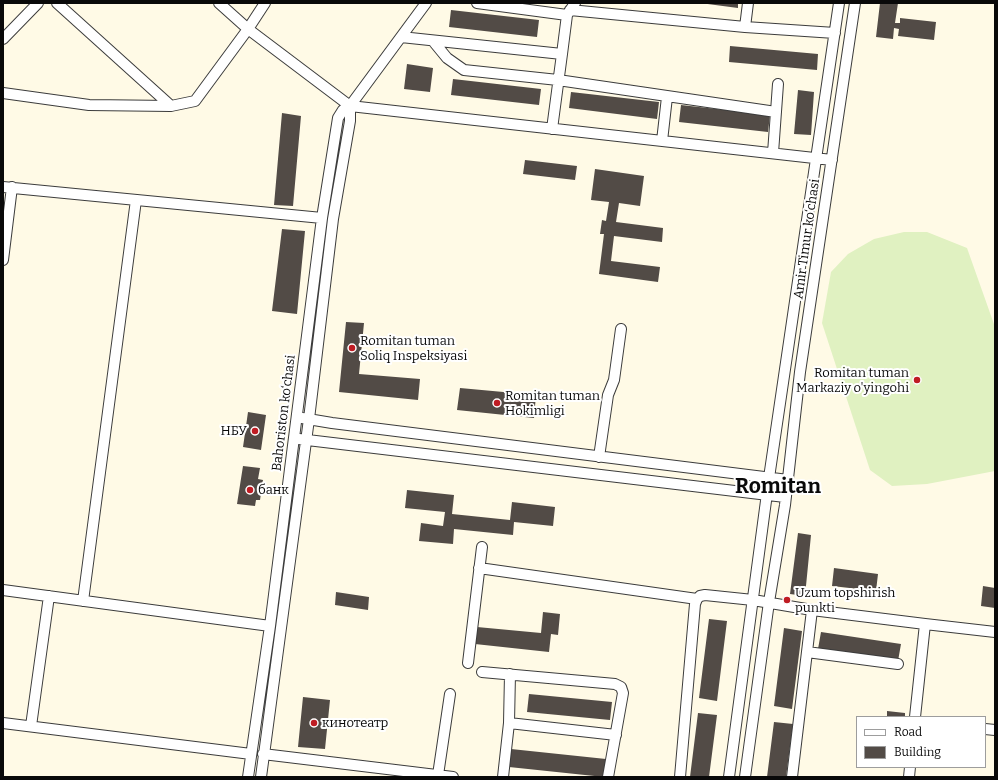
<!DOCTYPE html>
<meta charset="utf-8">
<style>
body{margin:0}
#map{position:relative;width:998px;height:780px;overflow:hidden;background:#fffae6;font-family:Bitter,serif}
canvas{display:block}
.frame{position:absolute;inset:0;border:4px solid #090909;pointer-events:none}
.legend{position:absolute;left:856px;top:716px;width:130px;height:52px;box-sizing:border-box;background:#fff;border:1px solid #9d9d9d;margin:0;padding:5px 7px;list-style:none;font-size:12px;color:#090909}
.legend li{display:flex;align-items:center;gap:8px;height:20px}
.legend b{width:20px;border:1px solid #9d9d9d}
</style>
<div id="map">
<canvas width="998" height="780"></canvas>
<div class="frame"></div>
<ul class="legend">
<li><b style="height:5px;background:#fff"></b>Road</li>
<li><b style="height:11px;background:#524b46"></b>Building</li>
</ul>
</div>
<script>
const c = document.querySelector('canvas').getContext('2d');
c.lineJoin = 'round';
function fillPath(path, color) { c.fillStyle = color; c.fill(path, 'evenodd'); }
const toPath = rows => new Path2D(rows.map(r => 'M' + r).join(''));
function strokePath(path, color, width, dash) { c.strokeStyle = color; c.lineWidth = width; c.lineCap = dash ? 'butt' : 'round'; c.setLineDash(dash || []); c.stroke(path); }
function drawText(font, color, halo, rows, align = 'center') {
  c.font = font + ' Bitter,serif'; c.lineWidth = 4; c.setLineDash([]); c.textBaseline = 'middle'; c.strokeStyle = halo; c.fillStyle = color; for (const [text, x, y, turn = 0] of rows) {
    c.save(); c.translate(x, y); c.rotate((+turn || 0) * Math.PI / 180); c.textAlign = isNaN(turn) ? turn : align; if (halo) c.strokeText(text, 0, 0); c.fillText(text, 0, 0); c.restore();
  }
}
const pitch = toPath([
 [904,232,927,232,967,248,995,327,995,471,927,484,892,486,870,470,822,323,831,272,848,254,874,239]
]);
const building = toPath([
 [700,3,738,3,738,8],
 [880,3,898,3,895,23,900,23,900,18,936,22,934,40,898,36,899,29,894,28,893,39,876,37],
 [451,10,539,20,537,37,449,27],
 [730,46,818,54,817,70,729,62],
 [407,64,433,68,430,92,404,89],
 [453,79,541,89,539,105,451,95],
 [798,90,814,92,811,135,794,134],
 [571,92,659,102,657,119,569,108],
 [681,105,770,115,768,132,679,122],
 [282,113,301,116,293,206,274,205],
 [525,160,577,166,575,180,523,174],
 [595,169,644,176,640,206,619,203,616,222,663,228,662,242,614,236,611,261,660,267,658,282,599,274,604,234,600,234,602,220,606,221,609,202,591,200],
 [282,229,305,231,297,314,272,311],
 [346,322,364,323,359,374,420,379,418,400,339,392],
 [460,388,536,395,534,418,457,410],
 [248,412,266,415,261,450,243,447],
 [243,466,260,468,258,479,263,480,260,500,256,500,255,506,237,504],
 [407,490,454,495,452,514,510,520,512,502,555,507,553,526,514,522,513,535,454,529,453,544,419,541,421,523,443,526,445,512,405,508],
 [798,533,811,535,805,596,790,594],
 [834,568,878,574,876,591,832,586],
 [983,586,995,588,995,608,981,606],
 [336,592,369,597,368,610,335,605],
 [543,612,560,614,558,635,551,634,549,652,475,644,477,627,541,633],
 [709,619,727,621,717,701,699,698],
 [784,628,802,631,792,709,774,706],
 [821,632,901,644,898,661,818,649],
 [529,694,612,702,610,720,527,712],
 [303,697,330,700,325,749,298,747],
 [887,711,905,713,905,717,887,717],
 [698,713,717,715,709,777,690,777],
 [774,722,793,724,786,777,767,777],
 [511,749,606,759,604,777,509,767]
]);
const minor = toPath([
 [57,3,171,106],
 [219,3,248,29,350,106,832,160],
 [477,3,567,15],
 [748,3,745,27,835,33],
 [570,10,745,27],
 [401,37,562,54,552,129],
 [3,39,38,3],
 [433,41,447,58,464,70,558,80,776,112],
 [562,54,567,15,575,3],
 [3,93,89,105,171,106,195,101,248,29,265,3],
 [662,141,667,97],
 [773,153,778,84],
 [3,187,322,218],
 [3,260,12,187],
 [302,418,332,423,788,480],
 [299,439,785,497],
 [599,457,608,395,614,380,621,329],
 [479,568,697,599],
 [3,590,270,626],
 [83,601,136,200],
 [807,652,898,664],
 [468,663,482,547],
 [482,672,615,684,621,687,623,693,608,777],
 [915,717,925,624],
 [3,723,251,754],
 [509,723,510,674],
 [31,726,49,596],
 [985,729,995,730],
 [263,754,453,777],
 [438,775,450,694],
 [248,777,270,626,322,218,338,118,343,110,350,106,426,3],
 [261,777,309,419,333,219,350,121,350,106],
 [503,777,509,723,616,735],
 [680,777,695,604,697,599,700,596,705,595,753,600,812,610,925,624,995,632],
 [729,777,770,471,839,3],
 [745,777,769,602,785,505,800,372,855,3],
 [792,777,812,610],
 [909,777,910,767]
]);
const markers = [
 [352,348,4,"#bf1c23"],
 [917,380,4,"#bf1c23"],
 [497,403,4,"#bf1c23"],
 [255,431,4,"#bf1c23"],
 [250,490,4,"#bf1c23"],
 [787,600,4,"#bf1c23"],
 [314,723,4,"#bf1c23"]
];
const streetNames = [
 ["Amir Timur ko‘chasi",807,239,-82],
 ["Bahoriston ko‘chasi",284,413,-83]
];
const poiNames = [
 ["Romitan tuman",360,341],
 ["Soliq Inspeksiyasi",360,356],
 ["Romitan tuman",909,373,"right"],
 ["Markaziy o'yingohi",909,388,"right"],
 ["Romitan tuman",505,396],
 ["Hokimligi",505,411],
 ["НБУ",247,431,"right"],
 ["банк",258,490],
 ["Uzum topshirish",795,593],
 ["punkti",795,608],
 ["кинотеатр",322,723]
];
const townNames = [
 ["Romitan",778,487]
];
fillPath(pitch, '#e0f1c1');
fillPath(building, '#524b46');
strokePath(minor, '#3c3c3c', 12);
strokePath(minor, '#fff', 10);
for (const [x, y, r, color] of markers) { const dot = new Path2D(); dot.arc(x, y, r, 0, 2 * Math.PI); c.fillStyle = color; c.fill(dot); strokePath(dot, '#fff', 1.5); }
drawText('13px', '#090909', '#fff', streetNames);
drawText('13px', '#090909', '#fff', poiNames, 'left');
drawText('bold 21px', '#090909', '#fff', townNames);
</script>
